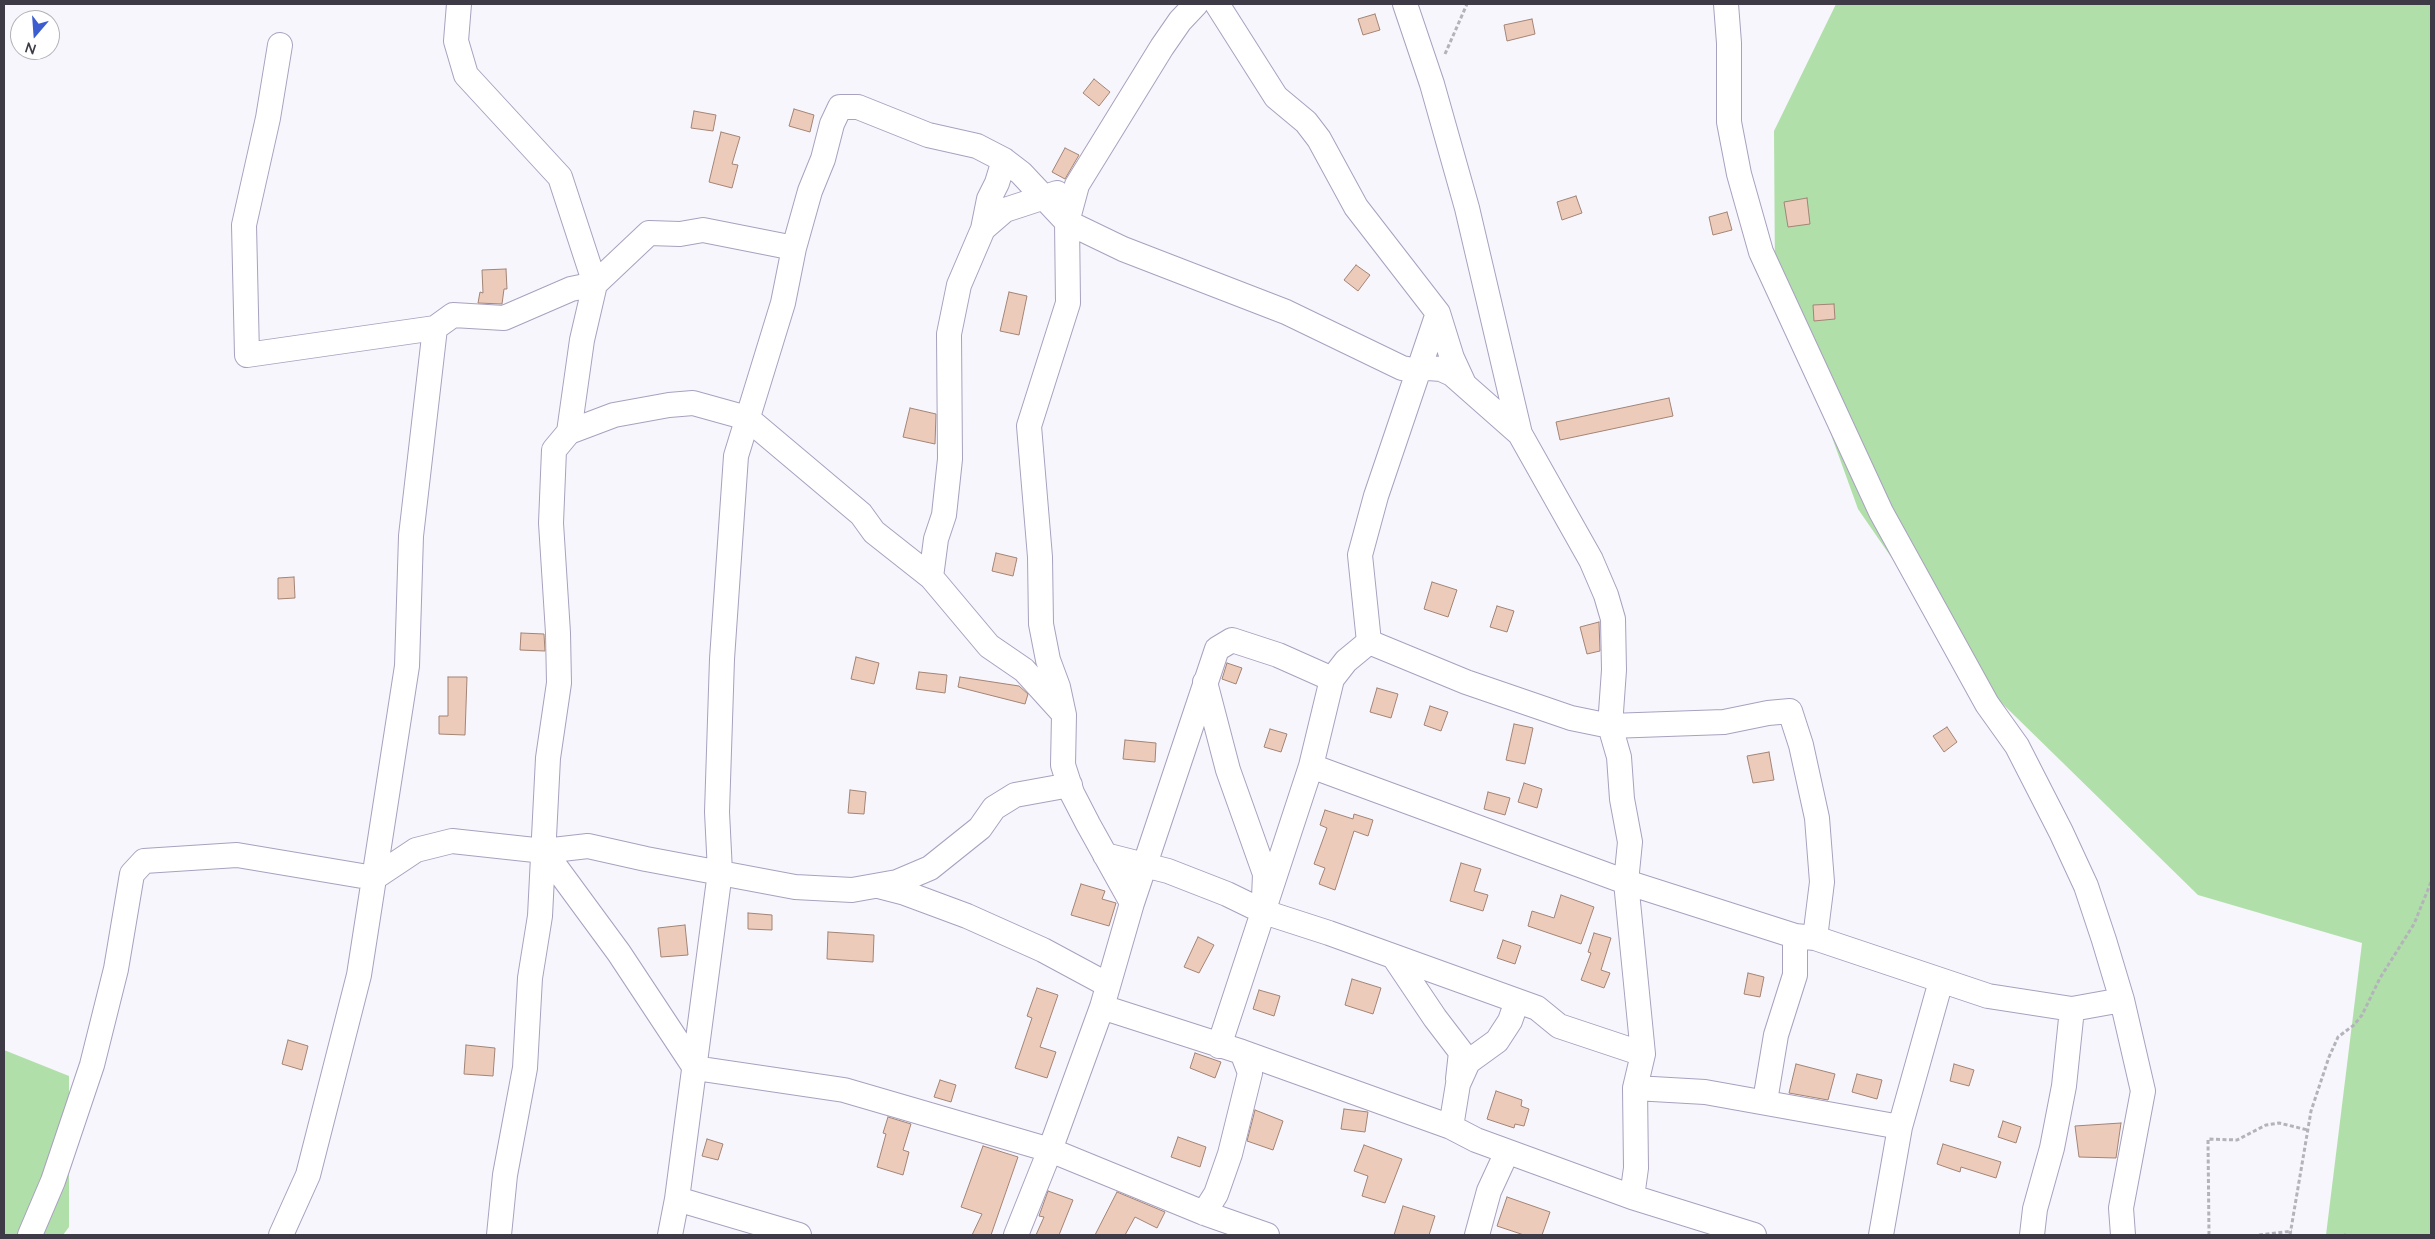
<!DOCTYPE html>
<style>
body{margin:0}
#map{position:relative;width:2435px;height:1239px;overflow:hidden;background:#f7f6fc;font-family:Lato,sans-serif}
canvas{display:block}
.frame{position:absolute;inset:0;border:5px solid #3e3b47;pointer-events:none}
.north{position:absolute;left:10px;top:10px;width:50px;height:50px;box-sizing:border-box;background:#fff;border:1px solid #b2b1b5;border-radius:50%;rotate:198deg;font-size:14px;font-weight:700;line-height:20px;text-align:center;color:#3e3b47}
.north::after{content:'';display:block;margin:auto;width:18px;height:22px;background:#3c5dcf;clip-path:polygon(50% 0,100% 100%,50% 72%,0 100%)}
</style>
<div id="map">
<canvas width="2435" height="1239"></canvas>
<div class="frame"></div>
<div class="north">N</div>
</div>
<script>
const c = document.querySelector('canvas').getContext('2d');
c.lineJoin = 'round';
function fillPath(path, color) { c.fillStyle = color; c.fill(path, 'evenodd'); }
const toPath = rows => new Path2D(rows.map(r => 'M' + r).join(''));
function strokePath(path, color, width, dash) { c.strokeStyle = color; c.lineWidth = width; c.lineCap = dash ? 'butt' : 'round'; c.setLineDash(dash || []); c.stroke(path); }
const green = toPath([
 [1836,4,2431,4,2431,1235,2326,1235,2362,943,2198,895,1971,673,1858,509,1775,280,1774,131],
 [4,1050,69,1076,69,1227,63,1235,4,1235]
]);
const building = toPath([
 [1375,14,1380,30,1363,35,1358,19,1375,14],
 [1532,19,1535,34,1507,41,1504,25,1532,19],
 [1094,79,1110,92,1099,106,1083,93,1094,79],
 [794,109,814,115,810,132,789,126,794,109],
 [694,111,716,115,713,131,691,128,694,111],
 [721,132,740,137,732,164,738,165,732,188,709,182,721,132],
 [1065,148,1079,155,1065,179,1052,172,1065,148],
 [1576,196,1582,213,1562,220,1557,202,1576,196],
 [1807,198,1810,224,1788,227,1784,202,1807,198],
 [1727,212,1732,230,1713,235,1709,217,1727,212],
 [1356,265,1370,275,1358,291,1344,280,1356,265],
 [506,269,507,289,504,289,502,304,478,303,480,292,483,293,482,270,506,269],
 [1009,292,1027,296,1019,335,1000,331,1009,292],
 [1834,304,1835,319,1814,321,1813,305,1834,304],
 [1669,398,1673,416,1560,440,1556,422,1669,398],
 [910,408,936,414,935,444,903,437,910,408],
 [996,553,1017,558,1013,576,992,571,996,553],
 [294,577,295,598,278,599,278,578,294,577],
 [1432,582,1457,590,1448,617,1424,609,1432,582],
 [1497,606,1514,611,1507,632,1490,627,1497,606],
 [1599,622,1600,651,1587,654,1580,627,1599,622],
 [521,633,544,634,545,651,520,650,521,633],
 [856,657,879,663,874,684,851,679,856,657],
 [1227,663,1242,668,1236,684,1222,679,1227,663],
 [919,672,947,675,945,693,916,689,919,672],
 [448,677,467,677,465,735,439,734,439,716,448,716,448,677],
 [960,677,1019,686,1028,694,1025,704,958,687,960,677],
 [1377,688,1398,694,1391,718,1370,712,1377,688],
 [1430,706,1448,712,1441,731,1424,725,1430,706],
 [1514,724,1533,728,1525,764,1506,760,1514,724],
 [1947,727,1957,742,1944,752,1933,736,1947,727],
 [1270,729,1287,734,1281,752,1264,747,1270,729],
 [1125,740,1156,743,1155,762,1123,759,1125,740],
 [1769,752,1774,780,1753,783,1747,756,1769,752],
 [1524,783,1542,789,1537,808,1518,802,1524,783],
 [850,790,866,792,864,814,848,813,850,790],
 [1488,792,1510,798,1505,815,1484,809,1488,792],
 [1325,810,1353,819,1354,814,1373,820,1368,836,1354,831,1335,890,1319,884,1325,868,1314,864,1327,828,1320,825,1325,810],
 [1461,863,1481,869,1474,891,1488,895,1483,911,1450,901,1461,863],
 [1081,884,1105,891,1102,899,1116,903,1109,926,1071,915,1081,884],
 [1561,895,1594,907,1581,944,1528,926,1532,911,1554,918,1561,895],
 [748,913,772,915,772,930,748,929,748,913],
 [685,925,688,955,661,957,658,928,685,925],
 [828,932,874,935,873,962,827,959,828,932],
 [1594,933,1611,938,1601,970,1610,973,1604,988,1581,980,1591,953,1588,952,1594,933],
 [1198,937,1214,945,1199,973,1184,967,1198,937],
 [1503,940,1521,946,1515,964,1497,958,1503,940],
 [1748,973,1764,977,1760,997,1744,994,1748,973],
 [1352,979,1381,988,1373,1014,1345,1005,1352,979],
 [1037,988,1058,995,1040,1047,1056,1052,1047,1078,1015,1068,1032,1018,1027,1016,1037,988],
 [1259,990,1280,996,1274,1016,1253,1009,1259,990],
 [288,1040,308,1046,302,1070,282,1064,288,1040],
 [466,1045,495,1048,493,1076,464,1074,466,1045],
 [1195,1053,1221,1062,1215,1078,1190,1068,1195,1053],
 [1796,1064,1835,1074,1828,1100,1789,1093,1796,1064],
 [1954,1064,1974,1070,1969,1086,1950,1081,1954,1064],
 [1857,1074,1882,1080,1877,1099,1852,1092,1857,1074],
 [940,1080,956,1085,951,1102,934,1097,940,1080],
 [1496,1091,1522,1100,1521,1106,1529,1109,1524,1126,1515,1124,1514,1128,1487,1119,1496,1091],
 [1344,1109,1368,1112,1365,1132,1341,1129,1344,1109],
 [1255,1110,1283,1121,1273,1150,1247,1141,1255,1110],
 [888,1117,911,1124,903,1150,909,1152,903,1175,877,1167,886,1134,883,1133,888,1117],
 [2003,1121,2021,1127,2016,1143,1998,1137,2003,1121],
 [2121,1123,2116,1158,2079,1157,2075,1126,2121,1123],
 [1178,1137,1206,1147,1200,1167,1171,1157,1178,1137],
 [707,1139,723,1144,718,1160,702,1156,707,1139],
 [1943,1144,2001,1162,1996,1178,1961,1167,1960,1172,1937,1164,1943,1144],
 [1364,1145,1402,1159,1385,1203,1362,1196,1368,1176,1354,1171,1364,1145],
 [983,1146,1018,1157,991,1235,972,1235,982,1214,961,1207,983,1146],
 [1048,1191,1073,1200,1059,1235,1036,1235,1044,1217,1039,1216,1048,1191],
 [1117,1192,1165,1212,1157,1228,1135,1217,1125,1235,1095,1235,1117,1192],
 [1507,1197,1550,1212,1542,1235,1524,1235,1497,1226,1507,1197],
 [1403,1206,1435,1216,1429,1235,1394,1235,1403,1206]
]);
const path = toPath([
 [1445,54,1467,4],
 [2209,1235,2208,1139,2237,1140,2266,1125,2279,1123,2308,1130],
 [2259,1235,2292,1231],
 [2290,1235,2311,1111,2329,1057,2338,1037,2354,1025,2362,1015,2380,978,2414,924,2431,882],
 [2345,1235,2346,1234]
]);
const minor = toPath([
 [459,4,456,41,466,75,560,177,595,284,582,340,569,432,554,450,551,523,558,633,559,683,548,758,540,916,530,978,525,1068,505,1175,499,1235],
 [1217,4,1276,97,1306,122,1319,139,1356,207,1438,313,1452,358,1464,384],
 [1405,4,1432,84,1467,208,1520,434],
 [1726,4,1729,43,1729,122,1739,174,1761,252,1881,512,1987,704,2017,746,2061,832,2086,886,2104,940,2122,1000,2143,1091,2121,1208,2123,1235],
 [280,45,268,118,244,225,247,355,435,328,453,315,504,318,571,289,595,284,649,233,680,234,703,230,794,248],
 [983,229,1005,210,1057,193],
 [569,432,614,415,669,405,693,403,747,418,861,514,874,532,931,577,989,646,1024,670,1063,713],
 [931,577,936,539,944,515,950,459,949,334,959,285,983,229,989,199,997,183,1004,160],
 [1369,642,1466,682,1571,718,1610,726,1724,722,1768,713,1790,711,1801,745,1817,818,1822,882,1815,938],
 [1369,642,1360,555,1376,496,1438,313],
 [1205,682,1228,770,1265,874,1264,898],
 [1311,766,1626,882,1795,936,1815,938,1988,996,2072,1009,2122,1000],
 [544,851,619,953,695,1068,844,1090,1050,1150,1204,1213,1267,1235],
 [1105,855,1168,871,1227,894,1264,912,1329,933,1537,1008,1559,1026,1643,1054],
 [878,886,905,893,967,916,1043,950,1108,985],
 [1132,903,1088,824,1072,793,1063,765,1064,715,1058,687,1048,660,1041,624,1040,557,1029,426,1068,303,1067,222,1077,185,1162,47,1180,21,1196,4],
 [1394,957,1435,1018,1461,1052,1458,1079],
 [1102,1007,1242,1052,1451,1127,1476,1140,1632,1197,1754,1235],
 [1219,1046,1311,766,1332,679,1346,661,1369,642],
 [1635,1088,1705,1092,1900,1127],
 [1765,1101,1776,1035,1795,975,1795,936],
 [1451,1127,1458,1084,1468,1062,1497,1041,1510,1021,1517,1001],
 [677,1199,799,1235],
 [1204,1213,1216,1194,1230,1154,1250,1073,1242,1052],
 [30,1235,53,1181,92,1065,116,969,132,874,144,861,237,855,374,878,416,850,452,841,544,851,588,846,646,859,795,887,852,890,897,882,930,868,980,828,994,808,1015,795,1070,785],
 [281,1235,308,1175,359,975,407,666,411,536,435,328],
 [670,1235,677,1199,720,872,717,812,722,659,736,456,783,303,794,248,810,191,823,159,832,124,840,107,858,107,928,135,977,146,1004,160,1021,173,1067,222,1123,249,1286,312,1402,368,1417,371,1428,368,1441,369,1452,374,1520,434,1591,560,1606,595,1613,619,1614,670,1610,726,1619,757,1622,799,1630,842,1626,882,1643,1054,1635,1088,1636,1168,1632,1197],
 [1016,1235,1050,1150,1102,1007,1132,903,1217,649,1232,640,1278,655,1332,679],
 [1477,1235,1489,1191,1507,1152],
 [1881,1235,1900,1127,1941,981],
 [2032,1235,2035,1209,2052,1148,2064,1086,2072,1009]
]);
fillPath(green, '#b1dfaa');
fillPath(building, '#eccbbb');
strokePath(building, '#a38475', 1);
strokePath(minor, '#a8a1bf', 26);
strokePath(path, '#b4b3bb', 3, [4, 2.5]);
strokePath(minor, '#fff', 24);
</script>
